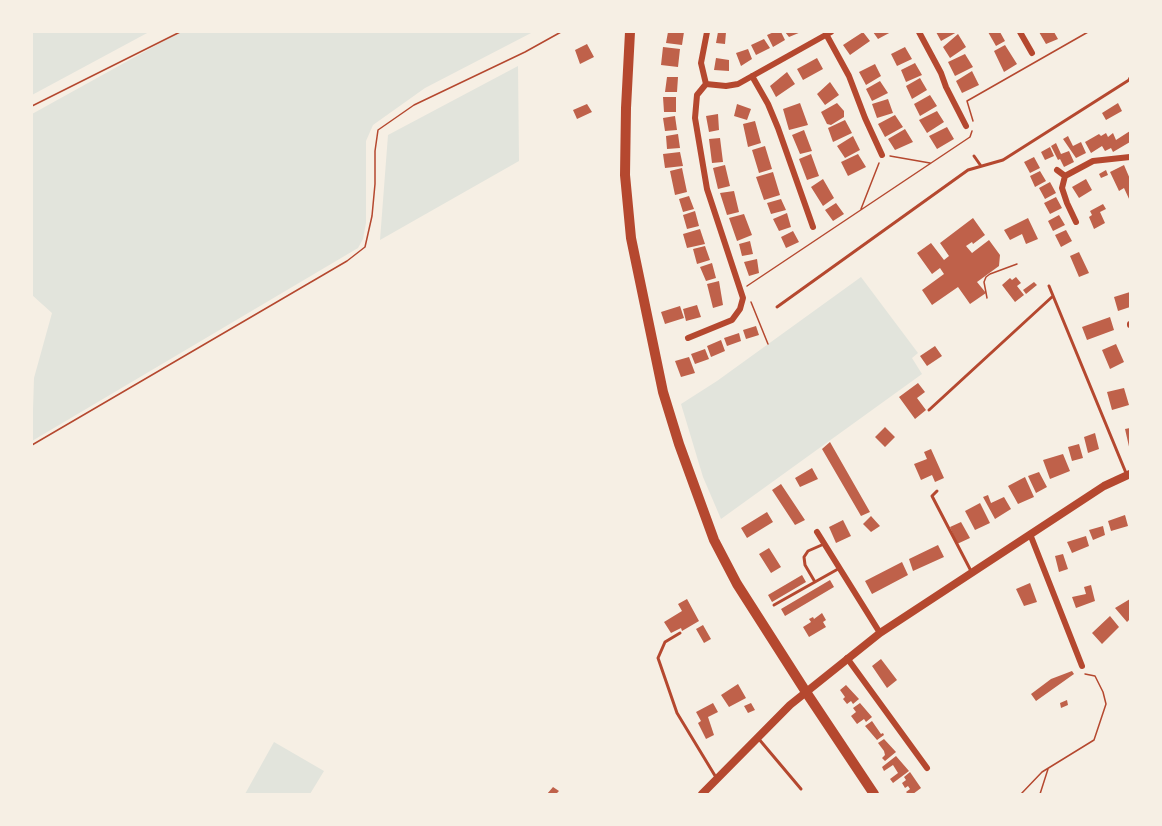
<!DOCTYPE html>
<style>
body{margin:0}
#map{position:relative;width:1162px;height:826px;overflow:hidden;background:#f6efe4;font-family:Barlow,sans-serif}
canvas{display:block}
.frame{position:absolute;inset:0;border:33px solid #f6efe4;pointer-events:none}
</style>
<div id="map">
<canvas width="1162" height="826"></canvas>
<div class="frame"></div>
</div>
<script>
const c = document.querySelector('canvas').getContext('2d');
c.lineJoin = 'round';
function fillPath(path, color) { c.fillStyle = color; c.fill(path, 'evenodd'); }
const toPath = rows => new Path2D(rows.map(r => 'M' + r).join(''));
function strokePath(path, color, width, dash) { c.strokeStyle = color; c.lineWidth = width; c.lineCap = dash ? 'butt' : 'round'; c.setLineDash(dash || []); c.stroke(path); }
const green = toPath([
 [32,32,149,32,32,95],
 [180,32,533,32,425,88,373,125,366,141,366,223,363,239,358,248,32,441,34,378,52,313,32,295,32,114],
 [518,66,519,161,380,240,388,135],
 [861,277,918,353,912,358,922,374,721,519,703,477,681,404,717,381],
 [274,742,324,771,310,794,245,794]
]);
const building = toPath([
 [668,32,684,32,682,45,666,43],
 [718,32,726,32,725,44,716,43],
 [774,32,781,32,785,40,773,47,767,35],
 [785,32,801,32,789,37],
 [863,32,870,41,850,55,843,45],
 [873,32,891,32,878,39],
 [936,32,957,32,941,41],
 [988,32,1000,32,1005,41,996,46],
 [1039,32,1054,32,1058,39,1046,44],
 [958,34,966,47,950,58,943,47],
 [764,39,770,48,756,55,751,45],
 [587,44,594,57,580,64,575,50],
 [1005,45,1017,64,1004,72,994,51],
 [663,47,680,49,678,67,661,65],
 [905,47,912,59,897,66,891,54],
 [748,49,752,59,741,66,736,53],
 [965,54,973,67,955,76,948,62],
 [716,58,729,60,729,71,714,70],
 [817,58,823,69,803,80,797,69],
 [915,63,922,75,906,82,901,70],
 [875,64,881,76,866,85,859,72],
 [972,71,979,85,962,93,956,81],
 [787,72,795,84,776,97,770,86],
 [667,77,678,77,677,92,665,92],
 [920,78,927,90,912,99,906,86],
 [880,81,888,93,872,101,866,89],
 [830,82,839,95,825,105,817,94],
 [930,95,937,106,920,116,914,104],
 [663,97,676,97,676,112,664,112],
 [888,99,893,113,877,118,872,104],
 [800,103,808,125,789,130,783,109],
 [837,103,844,111,844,117,831,125,827,124,821,112],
 [1118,103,1122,111,1106,120,1102,113],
 [587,104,592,112,577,119,573,110],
 [737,104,751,109,747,120,734,116],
 [937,111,944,122,927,133,919,120],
 [718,114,719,130,709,132,706,116],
 [895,115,903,127,885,137,878,124],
 [675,116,677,130,665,131,663,118],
 [845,120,852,133,833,142,828,128],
 [755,121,761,143,748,147,743,124],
 [947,127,954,139,937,149,929,136],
 [905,129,913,142,895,150,888,139],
 [804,130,812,151,800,154,792,135],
 [1130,131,1130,142,1113,152,1111,148,1105,151,1102,146,1091,153,1085,142,1099,134,1101,136,1106,133,1108,137,1113,133,1116,140],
 [678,134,680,148,667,149,666,136],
 [853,136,860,150,845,158,837,146],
 [1068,136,1073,146,1081,142,1086,153,1076,158,1063,139],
 [720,138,723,162,712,163,709,139],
 [1056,143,1061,154,1069,151,1074,162,1064,167,1060,159,1058,160,1051,146],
 [765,146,772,169,759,173,752,150],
 [1050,147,1054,156,1045,160,1041,152],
 [680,152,683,166,665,168,663,154],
 [811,154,819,176,807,180,799,159],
 [858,154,866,167,848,176,841,162],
 [1034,157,1040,168,1030,173,1024,162],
 [725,165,730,186,718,189,713,168],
 [1124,165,1130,179,1130,201,1124,188,1119,191,1110,172],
 [682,168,687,192,675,195,670,171],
 [1106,170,1108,175,1101,178,1099,174],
 [1040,171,1046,181,1035,187,1030,176],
 [773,172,780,195,764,200,756,177],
 [823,179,834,198,823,206,811,187],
 [1086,179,1092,190,1079,198,1072,187],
 [1050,182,1056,193,1045,199,1039,188],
 [734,191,739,212,727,215,720,193],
 [689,196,694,209,683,212,679,199],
 [1056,197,1062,208,1050,214,1044,203],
 [781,199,786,210,771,214,767,203],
 [836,203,844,214,833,221,825,210],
 [1103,204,1106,209,1100,212,1105,223,1094,229,1089,217,1092,215,1090,211],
 [695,211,699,226,687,229,683,215],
 [787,213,791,227,779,231,773,219],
 [744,214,752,235,737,241,729,218],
 [1059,215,1065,225,1053,231,1048,221],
 [973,218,985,235,973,244,972,242,966,246,972,253,989,240,1000,255,999,266,977,282,986,293,970,304,958,287,932,305,922,290,944,274,940,268,932,274,917,253,931,243,944,260,949,256,940,243],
 [1028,218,1038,239,1026,244,1022,234,1010,240,1004,230],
 [700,229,705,244,687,248,683,234],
 [1066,230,1072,241,1061,247,1055,235],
 [793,231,799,242,786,248,781,237],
 [750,241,753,254,742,256,739,244],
 [705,246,710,260,697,264,693,249],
 [1079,252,1089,273,1079,277,1070,256],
 [757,259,759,273,749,276,744,262],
 [712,263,716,278,706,281,700,267],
 [1016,277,1021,283,1017,286,1024,295,1015,302,1002,285,1010,278,1012,280],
 [719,281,723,305,713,308,707,284],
 [1034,282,1037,285,1026,294,1023,290],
 [1130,292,1130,307,1118,311,1114,297],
 [697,305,701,317,686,321,683,309],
 [680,306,684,318,665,324,661,312],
 [1110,317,1114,330,1087,340,1082,327],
 [756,326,759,335,746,339,743,330],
 [739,333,741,341,727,346,724,338],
 [721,340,725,351,711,357,707,346],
 [1116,344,1124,362,1110,369,1102,350],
 [935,346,942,356,927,366,920,356],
 [705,349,709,359,695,364,691,354],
 [689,357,695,373,681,377,675,361],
 [918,383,925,392,917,398,926,410,915,419,899,397],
 [1124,388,1129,405,1112,410,1107,392],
 [885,427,895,437,885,447,875,437],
 [1130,428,1130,451,1125,429],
 [1095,433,1099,449,1088,453,1084,437],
 [830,442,870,512,861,516,822,449],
 [1079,444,1083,458,1072,461,1068,447],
 [931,449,944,478,935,482,932,475,921,480,914,464,927,459,924,452],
 [1063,454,1070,471,1050,479,1043,460],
 [812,468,818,479,800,487,795,478],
 [1039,472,1047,487,1036,493,1028,476],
 [1025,477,1034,497,1018,504,1008,486],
 [781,484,805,520,795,525,772,490],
 [988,495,991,503,1004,497,1011,509,995,519,983,497],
 [980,503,990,523,975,530,965,511],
 [767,512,773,522,747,538,741,528],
 [1125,515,1128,526,1111,531,1108,521],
 [871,516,880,526,871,532,863,524],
 [843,520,851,536,836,543,829,527],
 [961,522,970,538,957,544,950,527],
 [1103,526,1105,535,1093,540,1089,530],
 [1086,536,1089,546,1072,553,1067,542],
 [938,545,944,557,913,571,909,559],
 [769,548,781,567,771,573,759,554],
 [1063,554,1068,569,1059,572,1055,556],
 [902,562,908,575,872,594,865,581],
 [802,575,806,582,772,602,768,595],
 [830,580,834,587,785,616,781,609],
 [1030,583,1037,602,1024,606,1016,589],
 [1091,585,1095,601,1076,608,1072,597,1086,594,1084,587],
 [687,599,699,621,682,631,681,628,671,633,664,622,682,611,678,604],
 [1130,599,1130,619,1127,622,1115,608],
 [822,613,826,620,823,622,826,627,809,637,803,627,811,622,809,619,813,617,814,619],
 [1110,616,1119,627,1102,644,1092,633],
 [703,625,711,639,704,643,696,629],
 [881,659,897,680,887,688,872,666],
 [1072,671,1074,674,1036,701,1031,694,1051,679],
 [738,684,746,698,729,707,721,695],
 [846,685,859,699,853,704,851,701,847,704,843,699,845,697,840,690],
 [1067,700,1068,705,1061,708,1060,703],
 [713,703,718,712,708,717,714,735,706,739,698,723,701,721,696,712],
 [751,703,755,710,748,713,744,706],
 [860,703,872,717,866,722,864,719,857,724,851,716,856,712,853,708],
 [872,721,881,734,883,733,884,735,877,740,865,726],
 [884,739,896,752,885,761,882,758,885,755,884,751,878,743],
 [896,756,909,771,893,783,890,779,898,773,893,765,884,771,882,767],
 [910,772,921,788,913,794,908,794,906,792,910,789,908,786,905,788,902,783,906,780,904,777],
 [553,787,559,791,556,794,547,794]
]);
const path = toPath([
 [32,106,180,32],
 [973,121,967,101,1088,32],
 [890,156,930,163],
 [861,209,879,163],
 [747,286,970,137,972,131],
 [987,298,984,282,986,277,990,274,1017,264],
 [751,302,768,344],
 [32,445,347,261,365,247,372,216,375,184,375,151,378,130,414,105,525,52,561,32],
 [1021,794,1042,772,1094,740,1106,704,1103,692,1095,676,1085,674],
 [1040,794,1048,769]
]);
const service = toPath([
 [974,156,981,166],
 [1049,286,1126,473],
 [777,307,968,170,1003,160,1129,80,1130,78],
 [929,410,1053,296],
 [937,491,932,496,971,571],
 [815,582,805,565,804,557,808,551,824,544],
 [774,605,838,569],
 [680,633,665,642,658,658,677,713,717,779],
 [758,738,801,789]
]);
const minor = toPath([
 [919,32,941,73,946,87,966,126],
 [1020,32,1032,53],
 [826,34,849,76,865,118,882,155],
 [752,76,768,104,778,128,813,227],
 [706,84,726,86,738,84,831,32],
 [1057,170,1065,176],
 [1076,222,1067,203,1062,188,1065,176,1093,161,1130,157],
 [1130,324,1130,325],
 [688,338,732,320,740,309,743,298,707,189,695,118,697,95,706,84,701,63,707,32],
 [817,532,880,633],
 [1030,534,1082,666],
 [847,658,927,768]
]);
const tertiary = toPath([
 [702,794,790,705,880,633,1104,486,1130,474]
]);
const trunk = toPath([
 [630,32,626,108,625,175,631,238,663,392,679,444,714,540,737,584,806,692,874,794]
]);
fillPath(green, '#e2e4dc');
fillPath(building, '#bf614a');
strokePath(path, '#b5482f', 1.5);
strokePath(service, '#b5482f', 3);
strokePath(minor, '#b5482f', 6);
strokePath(tertiary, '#b5482f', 8);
strokePath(trunk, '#b5482f', 10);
</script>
